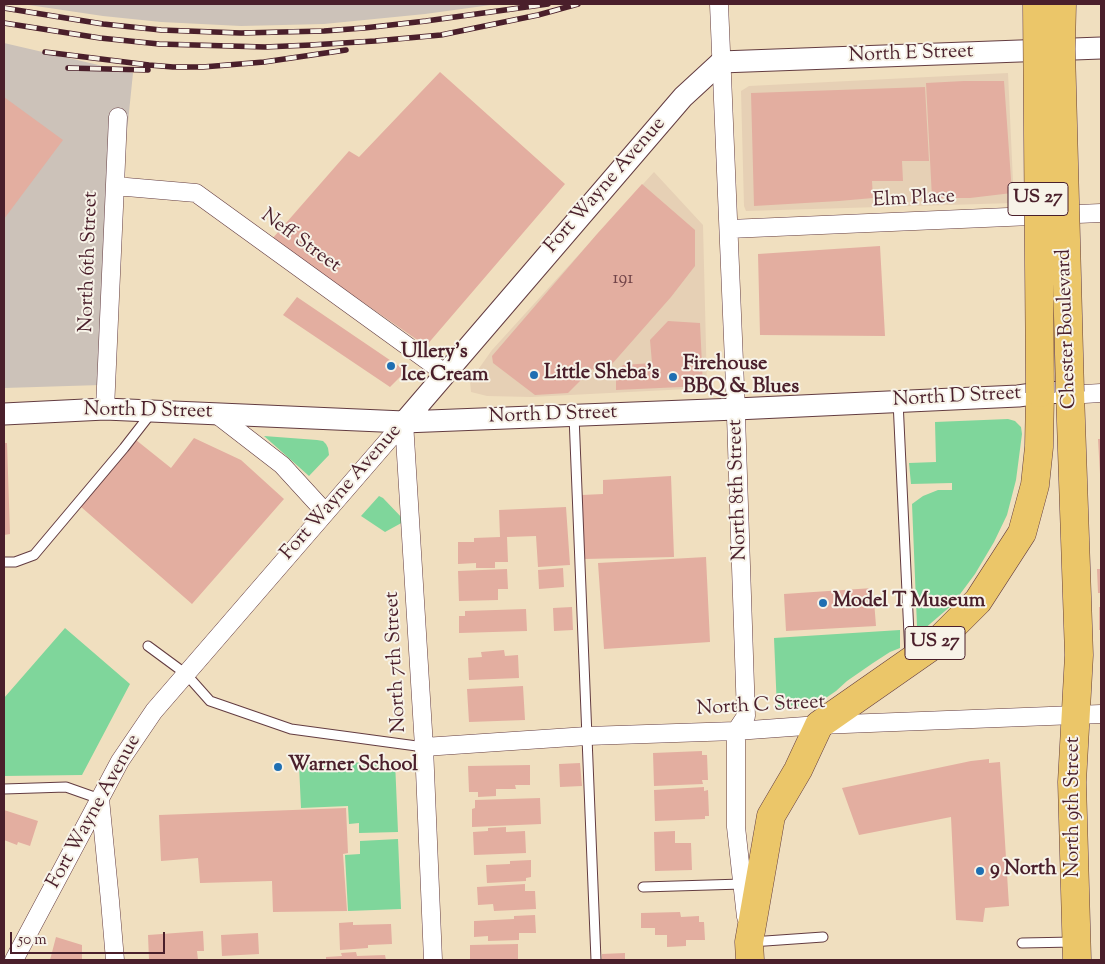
<!DOCTYPE html>
<meta charset="utf-8">
<style>
body{margin:0}
#map{position:relative;width:1105px;height:964px;overflow:hidden;background:#f0dfbf;font-family:"Sorts Mill Goudy",serif}
canvas{display:block}
.frame{position:absolute;inset:0;border:5px solid #4a1f2b;pointer-events:none}
.scale{position:absolute;left:10px;top:932px;width:155px;height:22px;box-sizing:border-box;border:2px solid #4a1f2b;border-top:0;padding-left:6px;font-size:15px;line-height:18px;white-space:nowrap;color:#4a1f2b;-webkit-text-stroke:4px #f7f3e8;paint-order:stroke}
</style>
<div id="map">
<canvas width="1105" height="964"></canvas>
<div class="frame"></div>
<div class="scale">50 m</div>
</div>
<script>
const c = document.querySelector('canvas').getContext('2d');
c.lineJoin = 'round';
function fillPath(path, color) { c.fillStyle = color; c.fill(path, 'evenodd'); }
const toPath = rows => new Path2D(rows.map(r => 'M' + r).join(''));
function strokePath(path, color, width, dash) { c.strokeStyle = color; c.lineWidth = width; c.lineCap = dash ? 'butt' : 'round'; c.setLineDash(dash || []); c.stroke(path); }
function drawText(font, color, halo, rows, align = 'center') {
  c.font = font + ' "Sorts Mill Goudy",serif'; c.lineWidth = 4; c.setLineDash([]); c.textBaseline = 'middle'; c.strokeStyle = halo; c.fillStyle = color; for (const [text, x, y, turn = 0] of rows) {
    c.save(); c.translate(x, y); c.rotate((+turn || 0) * Math.PI / 180); c.textAlign = isNaN(turn) ? turn : align; if (halo) c.strokeText(text, 0, 0); c.fillText(text, 0, 0); c.restore();
  }
}
const built = toPath([
 [1008,73,1014,203,746,211,744,206,741,91,749,86],
 [654,172,703,225,707,388,531,397,487,396,471,392,470,381,492,350]
]);
const industrial = toPath([
 [22,4,498,4,425,14,324,24,241,26,161,22,103,16],
 [4,43,133,73,101,385,4,388]
]);
const green = toPath([
 [1008,419,1015,421,1021,427,1022,434,1016,480,1007,515,994,542,975,574,952,605,923,630,919,629,917,626,912,504,923,496,938,490,952,490,952,483,911,484,909,463,936,462,935,422],
 [264,436,317,440,323,441,326,444,328,448,329,455,309,476],
 [379,496,383,498,405,521,385,532,361,516],
 [65,628,130,684,82,775,4,776,4,698],
 [900,630,900,648,890,652,873,663,847,681,836,691,820,702,801,708,777,709,774,638],
 [395,761,398,832,359,833,359,823,349,824,348,806,301,808,299,765],
 [398,839,401,909,348,911,345,855,360,854,360,841]
]);
const building = toPath([
 [440,72,565,184,426,346,272,239,349,151,359,157],
 [964,81,1004,81,1012,193,970,198,932,198,926,83],
 [925,87,929,161,902,161,903,181,872,181,873,198,839,201,754,206,751,93],
 [4,97,63,140,4,219],
 [642,184,695,230,695,266,671,297,605,372,592,369,568,393,535,395,493,363,492,356,597,234],
 [880,246,885,336,760,335,758,254],
 [297,297,406,371,390,387,283,315],
 [668,321,700,323,703,386,616,390,616,374,623,365,652,363,650,340],
 [194,438,241,460,284,499,192,604,80,506,136,440,171,468],
 [1098,439,1101,439,1101,474,1100,474],
 [4,443,7,443,10,534,4,535],
 [671,476,674,557,584,559,582,495,603,494,603,480],
 [566,507,570,565,538,567,536,536,507,537,508,562,495,562,495,568,476,568,476,563,458,564,458,542,474,542,474,538,500,537,499,510],
 [706,557,710,642,604,649,598,563],
 [563,568,564,587,539,589,538,570],
 [507,569,508,589,498,589,498,600,459,601,458,571],
 [1097,569,1101,569,1101,593,1098,593],
 [873,588,876,626,786,631,784,594],
 [572,607,573,630,554,631,553,608],
 [1099,607,1101,607,1101,630,1099,630],
 [526,609,527,631,459,633,459,616,465,616,465,611],
 [504,650,505,656,518,655,519,678,469,680,468,658,482,657,481,652],
 [523,686,525,720,469,722,467,689],
 [702,751,702,755,707,755,708,780,702,780,703,784,654,786,653,753],
 [989,759,989,763,1000,762,1009,906,985,908,983,922,956,920,951,817,859,835,842,788,971,761],
 [580,763,582,786,560,787,559,764],
 [530,765,530,785,515,785,516,789,496,789,496,796,478,797,478,792,469,792,468,766],
 [704,787,704,791,708,790,709,816,705,816,705,819,655,821,654,790],
 [540,798,541,824,472,827,472,809,475,808,475,800],
 [346,808,348,853,343,854,347,911,273,912,272,881,200,883,198,858,161,861,159,815],
 [4,810,38,821,30,846,18,842,17,845,4,840],
 [506,827,506,832,525,831,526,853,474,855,473,832,488,831,488,828],
 [675,831,675,843,691,843,692,870,655,871,654,832],
 [531,860,531,877,526,878,526,881,487,883,486,865,510,864,510,861],
 [525,884,525,891,535,891,536,909,494,911,493,904,478,905,477,887],
 [680,912,681,917,699,916,699,922,704,922,705,940,686,940,686,946,667,947,667,935,655,935,655,928,641,928,641,913],
 [535,915,536,933,519,933,519,940,488,941,488,936,474,937,474,921,514,919,514,916],
 [353,922,353,925,391,924,392,944,368,945,368,948,340,950,339,923],
 [203,931,204,951,197,951,198,960,149,960,148,935],
 [258,933,259,954,222,956,221,935],
 [56,937,82,945,82,960,50,960],
 [518,944,518,960,475,960,475,959,470,959,470,945],
 [356,952,357,956,385,955,386,960,326,960,326,957,342,956,341,953],
 [625,953,625,960,602,960,602,954]
]);
const service = toPath([
 [898,401,910,656],
 [574,416,596,960],
 [4,562,15,562,34,555,124,448,152,412],
 [148,646,186,674,210,701,291,729,424,747],
 [4,789,66,787,100,799],
 [643,887,742,884],
 [751,942,823,937],
 [1022,943,1074,942]
]);
const minor = toPath([
 [719,4,735,386,746,716,736,731,736,827,746,917],
 [115,186,196,193,446,374],
 [729,229,1101,213],
 [1070,392,1084,394,1101,393],
 [105,409,118,117],
 [216,414,282,465,325,512],
 [404,422,424,747,433,960],
 [424,747,587,736,736,731,819,725,1101,714],
 [100,799,110,901,115,960],
 [14,960,120,761,154,711,404,422]
]);
const tertiary = toPath([
 [4,414,105,409,404,422,736,409,1018,396,1040,393,1070,392],
 [404,422,683,97,721,62,1101,48]
]);
const trunk = toPath([
 [1070,392,1079,655,1072,782,1077,960],
 [750,960,749,942,771,816,798,770,819,725,935,644,978,601,1022,533,1035,485,1039,447,1040,393]
]);
const rail = toPath([
 [4,8,103,24,161,30,241,33,324,31,364,28,426,21,548,4],
 [4,23,100,38,159,44,265,47,311,45,375,41,441,35,538,15,578,4],
 [45,52,149,65,173,67,203,67,264,62,346,50],
 [68,68,148,70]
]);
const trunkBridge = toPath([
 [1037,4,1040,393],
 [1062,4,1061,49,1070,392]
]);
const markers = [
 [391,366,5,"#1f6fb2"],
 [534,375,5,"#1f6fb2"],
 [673,377,5,"#1f6fb2"],
 [823,603,5,"#1f6fb2"],
 [278,767,5,"#1f6fb2"],
 [980,871,5,"#1f6fb2"]
];
const numberNames = [
 ["191",623,280]
];
const shields = [
 [1038,199,60],
 [935,643,60]
];
const shieldNames = [
 ["US 27",1038,199],
 ["US 27",935,643]
];
const streetNames = [
 ["North E Street",911,55,-2],
 ["Fort Wayne Avenue",606,186,-49],
 ["Elm Place",914,200,-3],
 ["Neff Street",300,242,36],
 ["North 6th Street",90,262,-88],
 ["Chester Boulevard",1068,329,-92],
 ["North D Street",957,398,-3],
 ["North D Street",148,412,1],
 ["North D Street",553,416,-2],
 ["North 8th Street",739,490,-92],
 ["Fort Wayne Avenue",342,493,-49],
 ["North 7th Street",397,662,-93],
 ["North C Street",761,707,-3],
 ["North 9th Street",1075,807,-90],
 ["Fort Wayne Avenue",95,812,-61]
];
const poiNames = [
 ["Ullery's",401,354],
 ["Ice Cream",401,377],
 ["Firehouse",683,366],
 ["BBQ & Blues",683,389],
 ["Little Sheba’s",544,375],
 ["Model T Museum",833,603],
 ["Warner School",288,767],
 ["9 North",990,871]
];
fillPath(built, '#e6d0b5');
fillPath(industrial, '#ccc2b9');
fillPath(green, '#7fd69b');
fillPath(building, '#e3aea0');
strokePath(service, '#633c41', 11);
strokePath(minor, '#633c41', 19);
strokePath(tertiary, '#633c41', 23);
strokePath(trunk, '#633c41', 29);
strokePath(service, '#fff', 9);
strokePath(minor, '#fff', 18);
strokePath(tertiary, '#fff', 21);
strokePath(trunk, '#ebc669', 28);
strokePath(rail, '#4a1f2b', 5.5);
strokePath(rail, '#f7f3e8', 4, [11]);
strokePath(trunkBridge, '#633c41', 29, []);
strokePath(trunkBridge, '#ebc669', 28);
for (const [x, y, r, color] of markers) { const dot = new Path2D(); dot.arc(x, y, r, 0, 2 * Math.PI); c.fillStyle = color; c.fill(dot); strokePath(dot, '#f7f3e8', 2); }
drawText('18px', '#704348', null, numberNames);
for (const [x, y, w] of shields) { const box = new Path2D(); box.roundRect(x - w / 2, y - 16.5, w, 33, 4); c.fillStyle = '#f7f3e8'; c.fill(box); strokePath(box, '#4a1f2b', 1); }
drawText('bold 19px', '#4a1f2b', null, shieldNames);
drawText('20px', '#4a1f2b', '#f7f3e8', streetNames);
drawText('bold 20px', '#4a1f2b', '#f7f3e8', poiNames, 'left');
</script>
